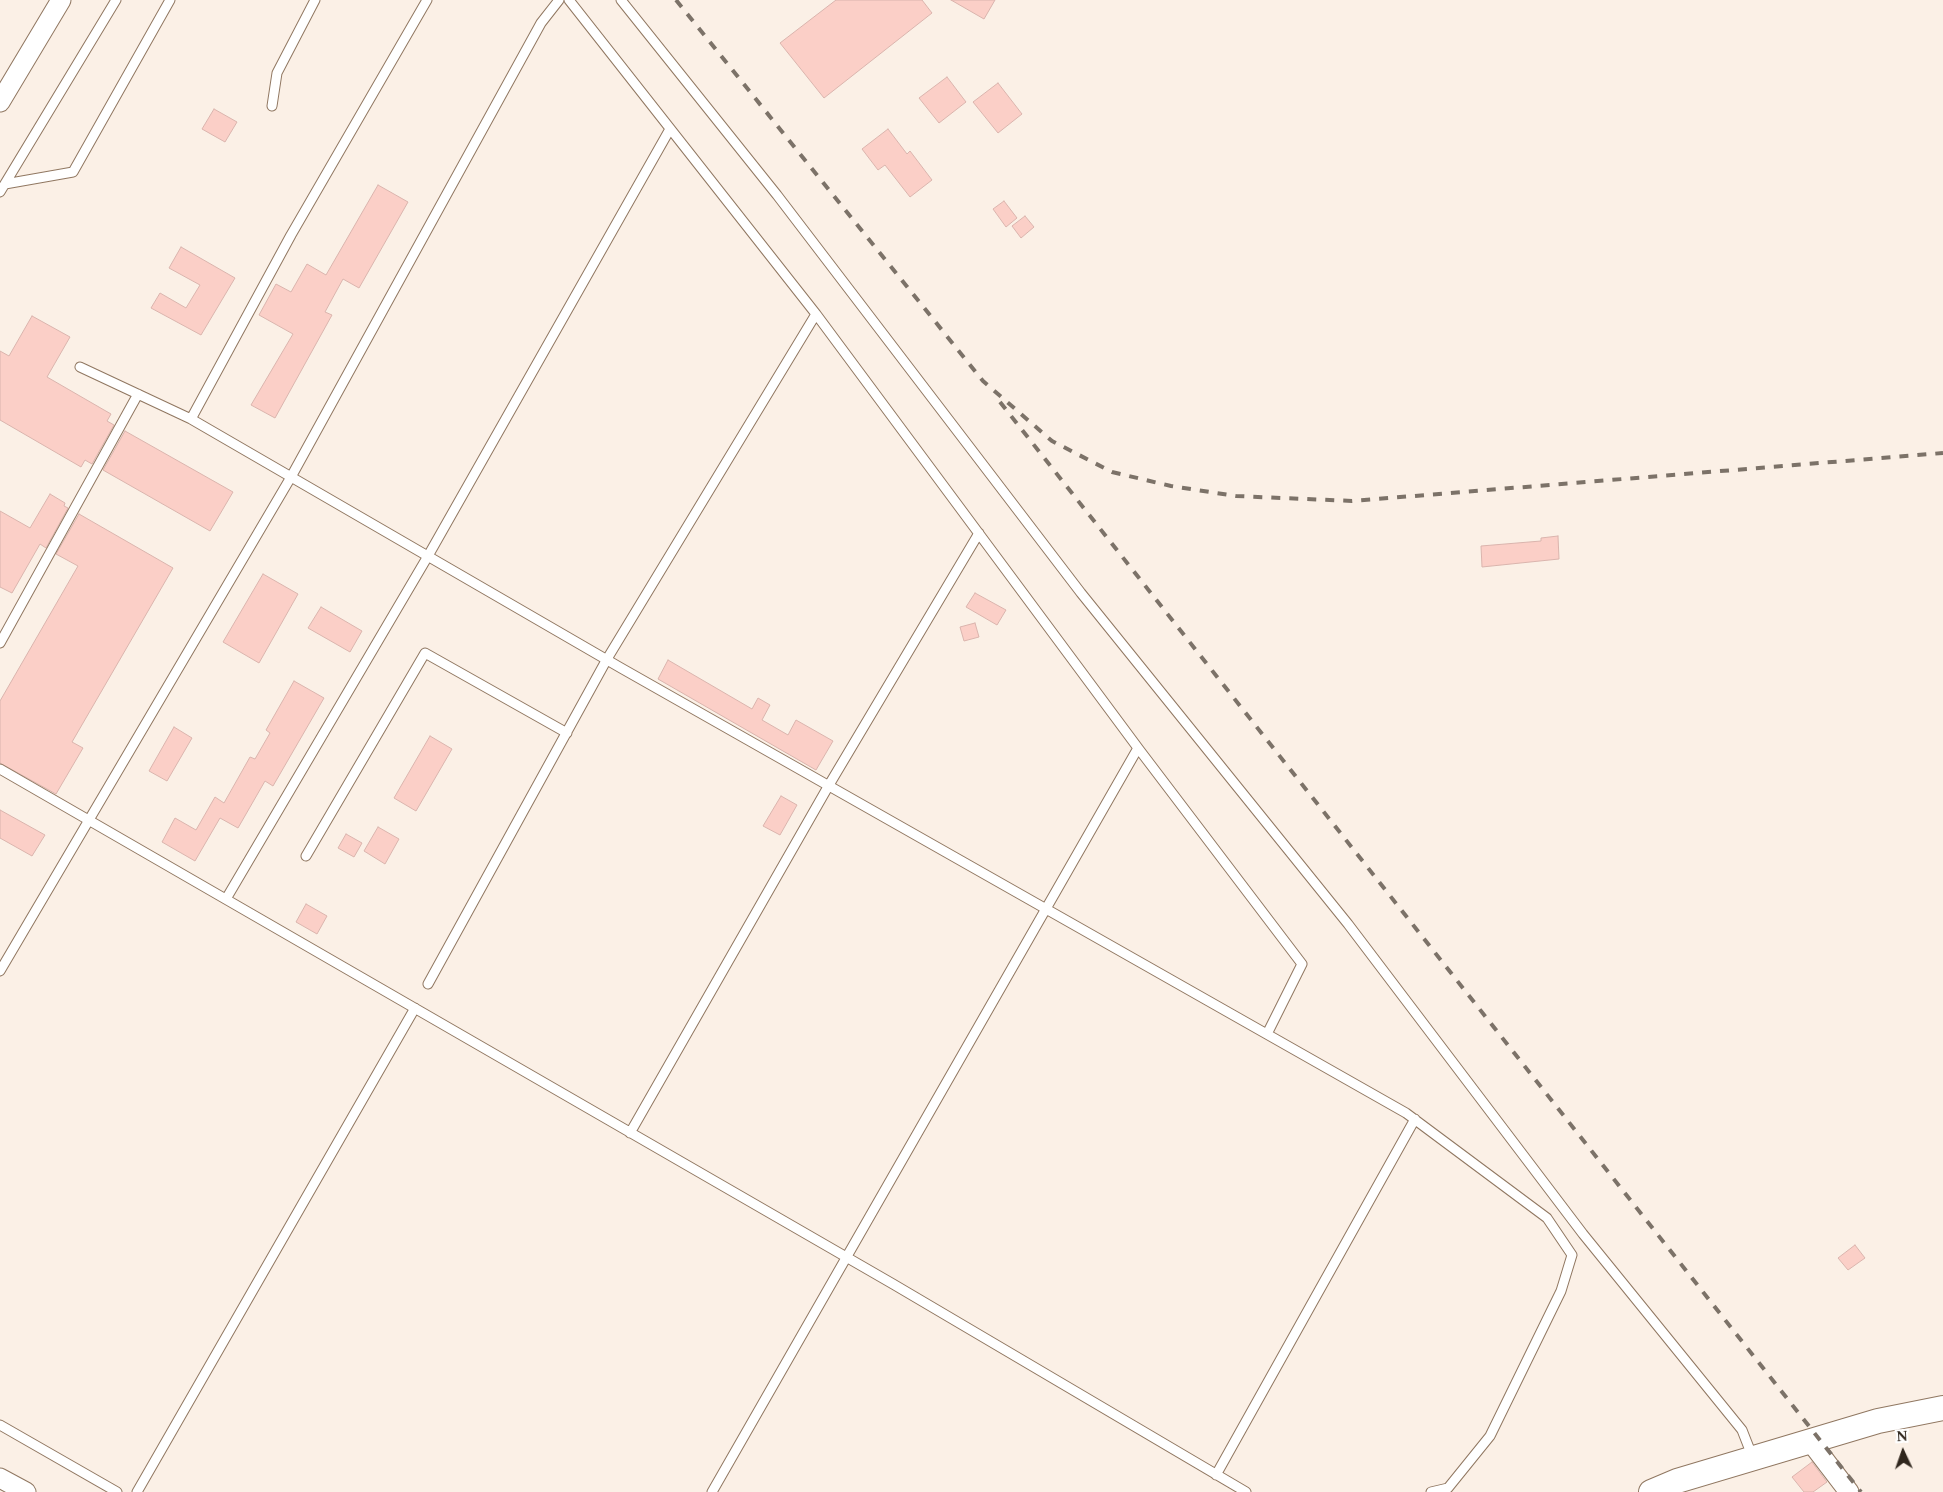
<!DOCTYPE html>
<style>
body{margin:0}
#map{position:relative;width:1943px;height:1492px;overflow:hidden;background:#fbf0e6;font-family:Spectral,serif}
canvas{display:block}
.north{position:absolute;left:1878px;top:1427px;width:50px;height:50px;-webkit-text-stroke:4px #fff;paint-order:stroke;rotate:357deg;font-size:14px;font-weight:700;line-height:20px;text-align:center;color:#30261d}
.north::after{content:'';display:block;margin:auto;width:18px;height:22px;background:#30261d;clip-path:polygon(50% 0,100% 100%,50% 72%,0 100%)}
</style>
<div id="map">
<canvas width="1943" height="1492"></canvas>
<div class="north">N</div>
</div>
<script>
const c = document.querySelector('canvas').getContext('2d');
c.lineJoin = 'round';
function fillPath(path, color) { c.fillStyle = color; c.fill(path, 'evenodd'); }
const toPath = rows => new Path2D(rows.map(r => 'M' + r).join(''));
function strokePath(path, color, width, dash) { c.strokeStyle = color; c.lineWidth = width; c.lineCap = dash ? 'butt' : 'round'; c.setLineDash(dash || []); c.stroke(path); }
const building = toPath([
 [836,0,922,0,932,13,824,98,780,43,836,0],
 [951,0,995,0,984,19,951,0],
 [947,77,966,102,939,123,919,98,947,77],
 [998,83,1022,114,998,133,973,102,998,83],
 [214,109,237,122,225,142,202,129,214,109],
 [888,129,907,154,910,151,932,180,910,197,885,165,878,170,862,149,888,129],
 [378,185,408,202,359,288,343,279,325,312,332,315,275,418,251,405,293,334,259,315,276,284,291,292,307,264,326,275,378,185],
 [1004,201,1017,218,1006,227,993,209,1004,201],
 [1025,216,1034,227,1021,238,1012,226,1025,216],
 [181,247,235,278,201,335,151,308,160,293,186,308,200,285,169,268,181,247],
 [32,316,70,337,47,377,111,414,107,421,114,425,92,464,85,460,81,467,0,420,0,351,9,356,32,316],
 [125,431,233,492,210,531,103,470,125,431],
 [50,494,65,503,64,506,68,508,46,548,40,544,12,593,0,587,0,511,30,528,50,494],
 [79,514,173,568,72,742,83,748,56,794,0,763,0,701,78,566,56,554,79,514],
 [1558,536,1559,559,1482,567,1481,546,1541,541,1541,538,1558,536],
 [263,574,298,594,259,663,223,642,263,574],
 [975,593,1006,610,997,625,966,607,975,593],
 [321,607,362,631,350,652,308,628,321,607],
 [975,623,979,637,964,641,960,627,975,623],
 [668,660,752,709,758,698,770,705,762,720,788,735,796,720,833,741,816,770,658,679,668,660],
 [294,681,324,698,273,786,265,781,238,828,220,818,195,861,162,842,175,818,196,830,215,797,224,803,250,757,255,759,270,733,266,730,294,681],
 [174,727,192,738,167,781,149,771,174,727],
 [430,736,452,749,416,811,394,798,430,736],
 [781,796,797,805,780,835,763,826,781,796],
 [0,810,45,835,32,856,0,838,0,810],
 [378,827,399,839,385,864,364,851,378,827],
 [346,834,362,843,354,857,338,848,346,834],
 [306,904,327,916,317,934,296,922,306,904],
 [1855,1245,1865,1258,1848,1270,1838,1258,1855,1245],
 [1812,1462,1827,1482,1813,1492,1804,1492,1792,1477,1812,1462]
]);
const service = toPath([
 [569,0,816,314,1138,748,712,1492],
 [621,0,777,195,1081,593,1348,924,1583,1234,1742,1430,1753,1458],
 [272,106,277,73,315,0],
 [5,184,73,172,170,0],
 [0,192,116,0],
 [80,367,191,419,291,235,427,0],
 [191,419,621,668,1406,1113,1547,1218,1572,1255,1561,1291,1490,1436,1448,1488,1431,1492],
 [0,643,138,394],
 [1138,748,1302,964,1267,1034],
 [0,769,893,1284,1246,1492],
 [306,856,425,653,567,733],
 [226,899,428,556,670,129],
 [0,971,291,477,541,23,559,0],
 [428,984,607,659,816,314],
 [630,1133,829,785,979,533],
 [0,1425,117,1492],
 [1216,1475,1415,1119],
 [137,1492,415,1008]
]);
const minor = toPath([
 [0,102,61,0],
 [1810,1441,1849,1492],
 [0,1478,26,1492]
]);
const tertiary = toPath([
 [1651,1492,1677,1481,1878,1421,1943,1408]
]);
const rail = toPath([
 [676,0,983,381,1052,441,1112,472,1171,486,1236,496,1352,501,1943,453],
 [1000,402,1861,1492]
]);
fillPath(building, '#fbcfc7');
strokePath(building, '#dab4ad', 1);
strokePath(service, '#907761', 11);
strokePath(minor, '#907761', 21);
strokePath(tertiary, '#907761', 26);
strokePath(service, '#fff', 9);
strokePath(minor, '#fff', 19);
strokePath(tertiary, '#fff', 24);
strokePath(rail, '#7c7268', 4, [9, 9]);
</script>
